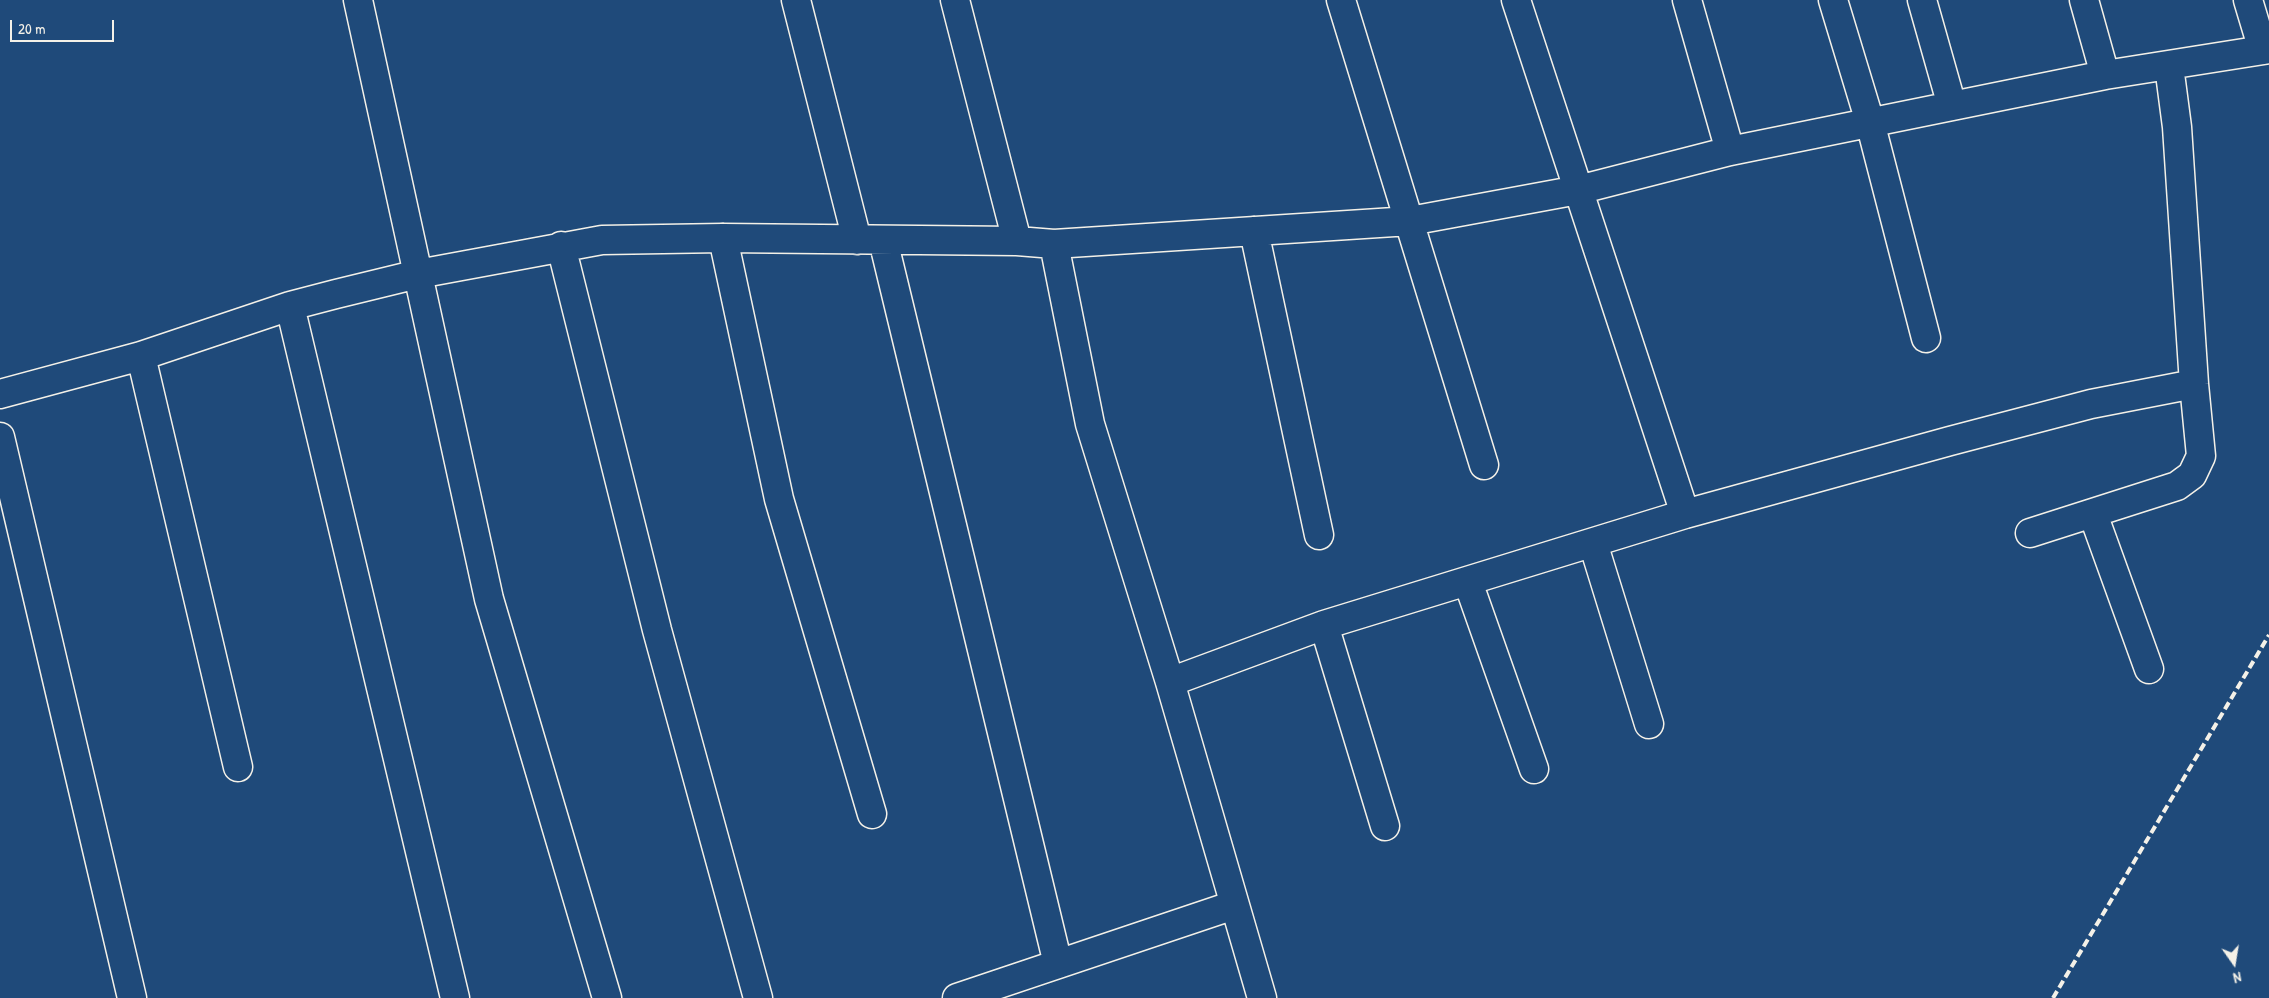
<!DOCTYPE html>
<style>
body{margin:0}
#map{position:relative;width:2269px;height:998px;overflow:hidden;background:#1f4a7a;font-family:"Patrick Hand",sans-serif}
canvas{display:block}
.north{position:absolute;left:2209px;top:938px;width:50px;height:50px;-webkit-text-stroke:4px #1f4a7a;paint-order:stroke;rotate:167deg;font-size:14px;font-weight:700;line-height:20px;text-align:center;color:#f4f1e8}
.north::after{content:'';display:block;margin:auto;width:18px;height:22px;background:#f4f1e8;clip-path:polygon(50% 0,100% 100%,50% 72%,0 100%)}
.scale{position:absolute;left:10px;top:20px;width:104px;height:22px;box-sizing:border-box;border:2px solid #f4f1e8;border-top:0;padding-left:6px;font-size:15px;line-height:18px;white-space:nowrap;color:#f4f1e8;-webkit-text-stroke:4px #1f4a7a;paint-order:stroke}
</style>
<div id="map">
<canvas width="2269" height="998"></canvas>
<div class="north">N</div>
<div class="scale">20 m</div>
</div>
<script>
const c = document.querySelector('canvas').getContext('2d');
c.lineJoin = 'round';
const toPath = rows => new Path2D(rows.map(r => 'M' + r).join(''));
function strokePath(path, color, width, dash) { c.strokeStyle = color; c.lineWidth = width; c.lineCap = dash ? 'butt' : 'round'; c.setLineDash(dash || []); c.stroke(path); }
const minor = toPath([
 [358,0,489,599,607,998],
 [796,0,857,240],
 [955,0,1017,241],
 [1341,0,1484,465],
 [1516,0,1685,514],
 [1687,0,1730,151],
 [1833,0,1870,122,1926,338],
 [1922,0,1952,106],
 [2084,0,2105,75],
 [2248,0,2263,50],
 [1254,231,1319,535],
 [723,238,779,499,872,814],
 [883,240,1058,964],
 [1054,244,1090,424,1170,682,1262,998],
 [561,246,657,630,758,998],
 [290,306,455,998],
 [141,356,238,767],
 [0,394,141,356,290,306,336,294,418,274,602,240,723,238,1017,241,1054,244,1410,221,1578,190,1730,151,2105,75,2269,49],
 [0,437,132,998],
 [2093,514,2149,669],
 [2030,533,2177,486,2192,475,2201,456,2194,384,2177,127,2169,66],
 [1593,543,1649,724],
 [1468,582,1534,769],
 [1324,625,1385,826],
 [1170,682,1324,625,1685,514,1950,441,2091,404,2194,384],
 [957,998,1234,905]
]);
const rail = toPath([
 [2053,998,2269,635]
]);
strokePath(minor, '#f4f1e8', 31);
strokePath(minor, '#1f4a7a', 28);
strokePath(rail, '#f4f1e8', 4, [8, 4]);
</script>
